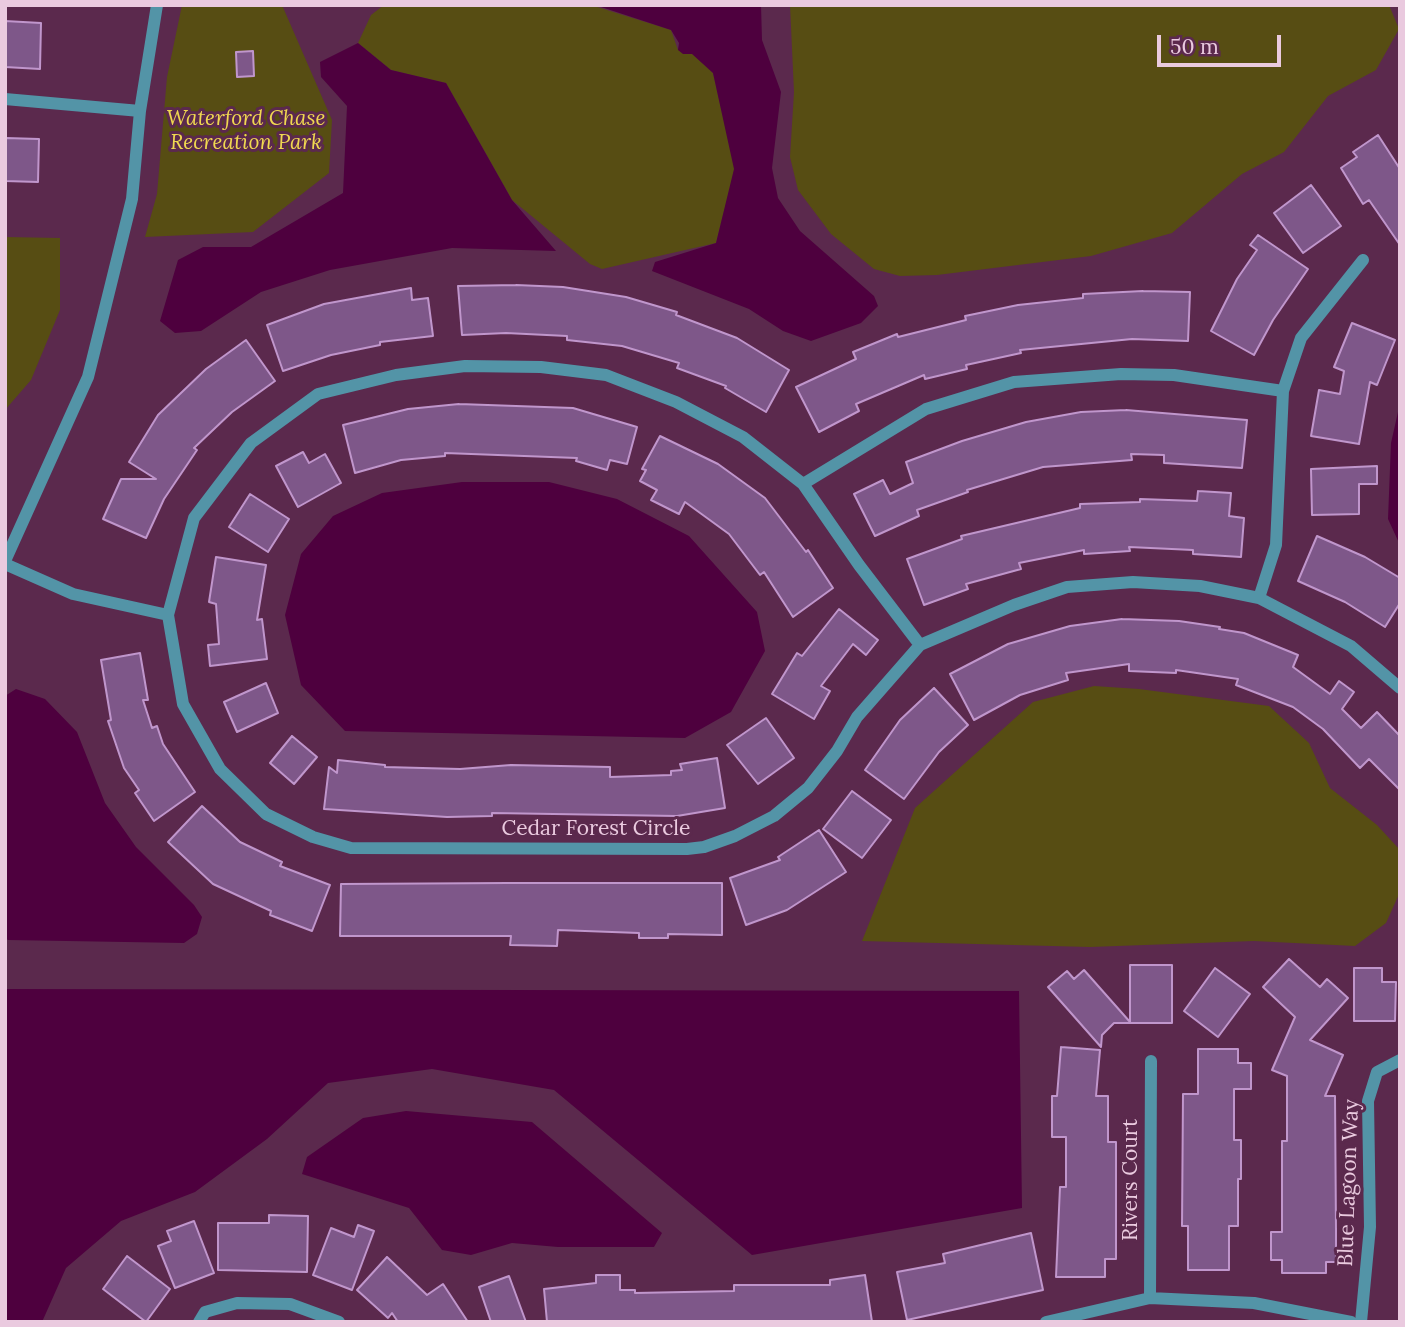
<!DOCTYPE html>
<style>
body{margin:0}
#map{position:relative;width:1405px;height:1327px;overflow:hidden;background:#5b294d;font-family:Lora,serif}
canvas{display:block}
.frame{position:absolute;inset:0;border:7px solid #eacadf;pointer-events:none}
.scale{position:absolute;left:1157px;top:35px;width:124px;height:32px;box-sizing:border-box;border:4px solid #eacadf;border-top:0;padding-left:9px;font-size:21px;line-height:24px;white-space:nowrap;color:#eacadf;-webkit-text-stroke:5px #5b294d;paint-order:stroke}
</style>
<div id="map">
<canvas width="1405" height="1327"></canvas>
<div class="frame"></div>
<div class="scale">50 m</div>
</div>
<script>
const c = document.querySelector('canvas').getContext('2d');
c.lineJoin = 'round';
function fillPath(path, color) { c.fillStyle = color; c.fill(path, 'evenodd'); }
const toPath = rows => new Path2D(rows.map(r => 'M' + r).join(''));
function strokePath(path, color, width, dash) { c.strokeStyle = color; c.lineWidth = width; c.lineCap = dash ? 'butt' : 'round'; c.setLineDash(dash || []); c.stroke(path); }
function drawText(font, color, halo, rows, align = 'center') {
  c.font = font + ' Lora,serif'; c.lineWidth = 6; c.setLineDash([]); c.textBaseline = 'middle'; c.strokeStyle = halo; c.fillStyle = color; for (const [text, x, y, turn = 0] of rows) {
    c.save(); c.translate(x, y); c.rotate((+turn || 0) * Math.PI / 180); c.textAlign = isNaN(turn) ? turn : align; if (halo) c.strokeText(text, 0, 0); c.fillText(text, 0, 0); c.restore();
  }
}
const green = toPath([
 [182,5,282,5,332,120,329,173,253,232,145,237,157,194,167,77],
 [384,5,591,5,671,30,678,50,692,53,713,73,735,169,716,243,602,269,590,264,512,200,446,83,391,70,358,43,371,15],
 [790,5,1389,5,1399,29,1376,70,1328,96,1284,152,1242,174,1172,233,1091,256,937,275,900,276,874,269,831,234,798,190,790,157,794,92],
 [5,237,60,238,60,310,31,380,5,410],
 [1094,686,1139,689,1269,706,1309,743,1330,788,1377,825,1400,850,1400,892,1386,923,1355,946,1254,941,1090,947,862,941,915,808,1033,702]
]);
const water = toPath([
 [595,5,761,5,762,40,781,92,772,168,778,198,800,231,874,296,878,306,861,323,811,341,783,331,749,309,652,271,655,262,716,243,734,169,713,73,692,54,683,54,678,50,679,43,671,30],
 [358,43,391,70,446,83,512,200,556,251,452,248,330,270,261,292,201,331,175,333,160,321,178,260,203,247,251,247,343,193,347,106,321,77,320,62],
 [1400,403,1400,545,1388,519,1391,443],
 [462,482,549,482,617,499,689,536,757,612,765,651,731,712,685,738,345,731,301,685,285,615,301,554,333,516,382,493],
 [16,689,45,699,77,732,105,803,136,847,194,905,202,917,197,934,184,943,8,940,5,938,5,696],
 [5,989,1019,991,1022,1208,752,1255,554,1090,432,1069,328,1083,267,1139,195,1192,121,1221,66,1268,42,1322,5,1322],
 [406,1111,532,1122,662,1233,654,1247,558,1247,512,1243,471,1255,442,1250,409,1208,302,1174,307,1157,363,1118]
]);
const building = toPath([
 [5,21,41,23,40,69,5,67,5,21],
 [253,51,254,76,237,77,236,52,253,51],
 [1378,135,1400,169,1400,245,1369,200,1363,204,1341,168,1357,157,1353,152,1378,135],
 [6,138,39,139,38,182,5,181,6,138],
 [1311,185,1341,226,1303,253,1274,213,1311,185],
 [1258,235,1308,269,1273,320,1254,355,1211,331,1237,279,1257,250,1250,245,1258,235],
 [516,285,563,287,626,297,677,312,676,315,737,338,789,370,766,412,725,388,726,386,677,368,679,363,622,346,567,340,567,336,506,333,462,335,458,286,516,285],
 [411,288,412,300,428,298,433,336,380,342,380,345,331,355,283,371,267,325,324,304,411,288],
 [1143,291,1190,292,1188,341,1132,339,1020,350,1021,353,966,365,967,369,925,379,924,375,856,404,859,411,819,432,796,387,856,359,853,352,897,334,898,337,966,320,965,316,1018,305,1083,298,1083,294,1143,291],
 [1352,323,1395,340,1377,385,1370,382,1359,444,1311,436,1319,390,1340,394,1344,371,1334,367,1352,323],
 [246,340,275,381,232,412,194,448,197,450,164,499,146,538,103,519,121,479,156,479,129,462,158,415,206,369,246,340],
 [459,404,573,408,637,427,627,464,610,460,607,470,576,461,577,458,445,453,445,456,401,460,355,473,343,425,408,409,459,404],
 [1126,410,1247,420,1242,468,1164,463,1164,455,1131,454,1132,460,1043,467,967,490,968,492,917,510,919,516,875,536,854,494,883,480,890,494,913,483,906,462,962,441,1026,422,1081,412,1126,410],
 [660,436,718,464,765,498,806,552,808,550,833,588,793,617,764,572,760,575,729,534,685,502,679,514,651,500,657,490,640,481,646,470,642,469,660,436],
 [303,452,309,463,325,454,341,483,298,507,276,466,303,452],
 [1377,466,1377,484,1359,484,1359,514,1312,515,1311,469,1377,466],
 [1198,491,1231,493,1229,516,1244,518,1241,557,1193,554,1193,550,1129,547,1130,551,1084,554,1084,550,1019,563,1021,569,966,584,968,589,924,605,907,559,962,539,961,536,1080,508,1080,504,1140,502,1140,499,1197,501,1198,491],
 [250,494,289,519,268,552,229,527,250,494],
 [1317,536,1365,557,1400,578,1400,603,1385,627,1345,602,1298,581,1317,536],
 [216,557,266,565,257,620,262,619,267,659,210,666,208,645,219,644,216,604,209,602,216,557],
 [839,609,878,640,866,655,853,644,821,686,830,691,814,719,772,694,797,653,802,656,839,609],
 [1122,619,1179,621,1220,627,1219,629,1244,633,1298,655,1293,667,1330,694,1339,681,1354,692,1342,709,1361,728,1377,712,1400,736,1400,790,1369,759,1360,768,1323,729,1293,707,1236,685,1238,679,1176,670,1176,673,1129,671,1129,664,1066,673,1068,680,1020,695,974,720,950,674,1008,644,1070,626,1122,619],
 [140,653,148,700,143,700,152,728,157,726,163,744,195,792,154,821,135,793,139,790,124,768,108,721,111,720,101,660,140,653],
 [266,683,278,713,237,732,224,702,266,683],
 [934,688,968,725,939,752,904,799,865,770,900,720,934,688],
 [766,718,794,758,758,784,727,745,766,718],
 [292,736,317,757,294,784,270,763,292,736],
 [717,758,725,808,677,816,492,813,492,816,447,817,324,809,329,767,337,773,338,760,385,765,385,767,460,769,511,765,610,767,610,777,671,775,671,771,682,770,680,764,717,758],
 [852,791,891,820,862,858,823,829,852,791],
 [202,806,240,842,282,862,280,866,330,885,312,931,270,915,271,911,213,884,168,842,202,806],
 [819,830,846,872,787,910,746,925,730,878,780,860,778,857,819,830],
 [508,883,722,883,722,935,668,934,668,938,639,938,639,933,558,930,557,946,510,945,511,936,340,936,341,884,508,883],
 [1289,959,1320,987,1327,979,1348,998,1310,1040,1343,1055,1325,1096,1335,1096,1336,1232,1336,1262,1326,1262,1326,1273,1282,1273,1282,1260,1271,1260,1271,1232,1282,1232,1282,1141,1287,1141,1287,1076,1272,1070,1295,1017,1263,987,1289,959],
 [1130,965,1172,965,1172,1023,1114,1023,1102,1035,1101,1047,1048,987,1067,971,1074,979,1084,970,1130,1022,1130,965],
 [1215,968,1250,994,1218,1037,1184,1011,1215,968],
 [1354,968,1382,968,1382,982,1396,982,1395,1021,1354,1021,1354,968],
 [1061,1047,1100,1050,1096,1096,1108,1096,1108,1142,1116,1142,1116,1259,1105,1259,1105,1277,1056,1277,1060,1187,1066,1187,1066,1137,1052,1137,1052,1096,1057,1096,1061,1047],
 [1198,1049,1238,1049,1238,1063,1251,1063,1251,1089,1234,1089,1234,1140,1241,1140,1241,1179,1238,1179,1238,1226,1229,1226,1229,1270,1188,1270,1188,1226,1182,1226,1183,1094,1198,1094,1198,1049],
 [269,1215,308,1216,307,1272,218,1270,218,1223,269,1223,269,1215],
 [194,1221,214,1273,175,1288,158,1246,171,1241,167,1231,194,1221],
 [358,1225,374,1231,352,1290,313,1275,331,1228,354,1237,358,1225],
 [1031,1233,1043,1290,907,1320,897,1272,945,1263,943,1254,1031,1233],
 [127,1256,170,1289,146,1322,103,1289,127,1256],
 [387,1257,427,1295,443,1284,468,1322,398,1322,392,1313,388,1318,357,1290,387,1257],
 [596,1275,620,1275,620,1290,635,1290,635,1293,734,1291,734,1285,830,1285,830,1280,865,1275,872,1322,547,1322,544,1289,596,1283,596,1275],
 [509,1276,526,1322,491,1322,479,1287,509,1276]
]);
const minor = toPath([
 [5,99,140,111],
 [465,366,541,367,606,375,676,402,743,437,803,484,859,565,920,645,857,717,837,751,808,788,774,816,735,836,704,847,687,849,351,848,313,837,266,814,220,769,183,704,168,615,194,518,251,443,318,394,396,375,465,366],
 [803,484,926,409,1014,382,1121,374,1174,375,1283,391],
 [5,561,88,377,132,199,140,111,157,5],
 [5,564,73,594,168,615],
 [1259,598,1276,545,1283,391,1301,338,1363,260],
 [920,645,1014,605,1067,587,1133,582,1200,586,1259,598,1351,646,1400,688],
 [1150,1298,1151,1061],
 [199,1322,205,1312,237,1303,290,1304,339,1322],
 [1046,1322,1150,1298,1254,1303,1351,1322],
 [1361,1322,1370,1227,1368,1101,1377,1072,1400,1060]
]);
const parkNames = [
 ["Waterford Chase",246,119],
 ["Recreation Park",246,143]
];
const streetNames = [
 ["Cedar Forest Circle",596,829],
 ["Rivers Court",1131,1180,-90],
 ["Blue Lagoon Way",1349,1183,-88]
];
fillPath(green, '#574d13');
fillPath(water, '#4e003e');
fillPath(building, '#7e5789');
strokePath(building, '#c096cc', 2);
strokePath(minor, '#5394a7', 12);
drawText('italic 21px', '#f0d850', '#5b294d', parkNames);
drawText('21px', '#eacadf', '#5b294d', streetNames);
</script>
